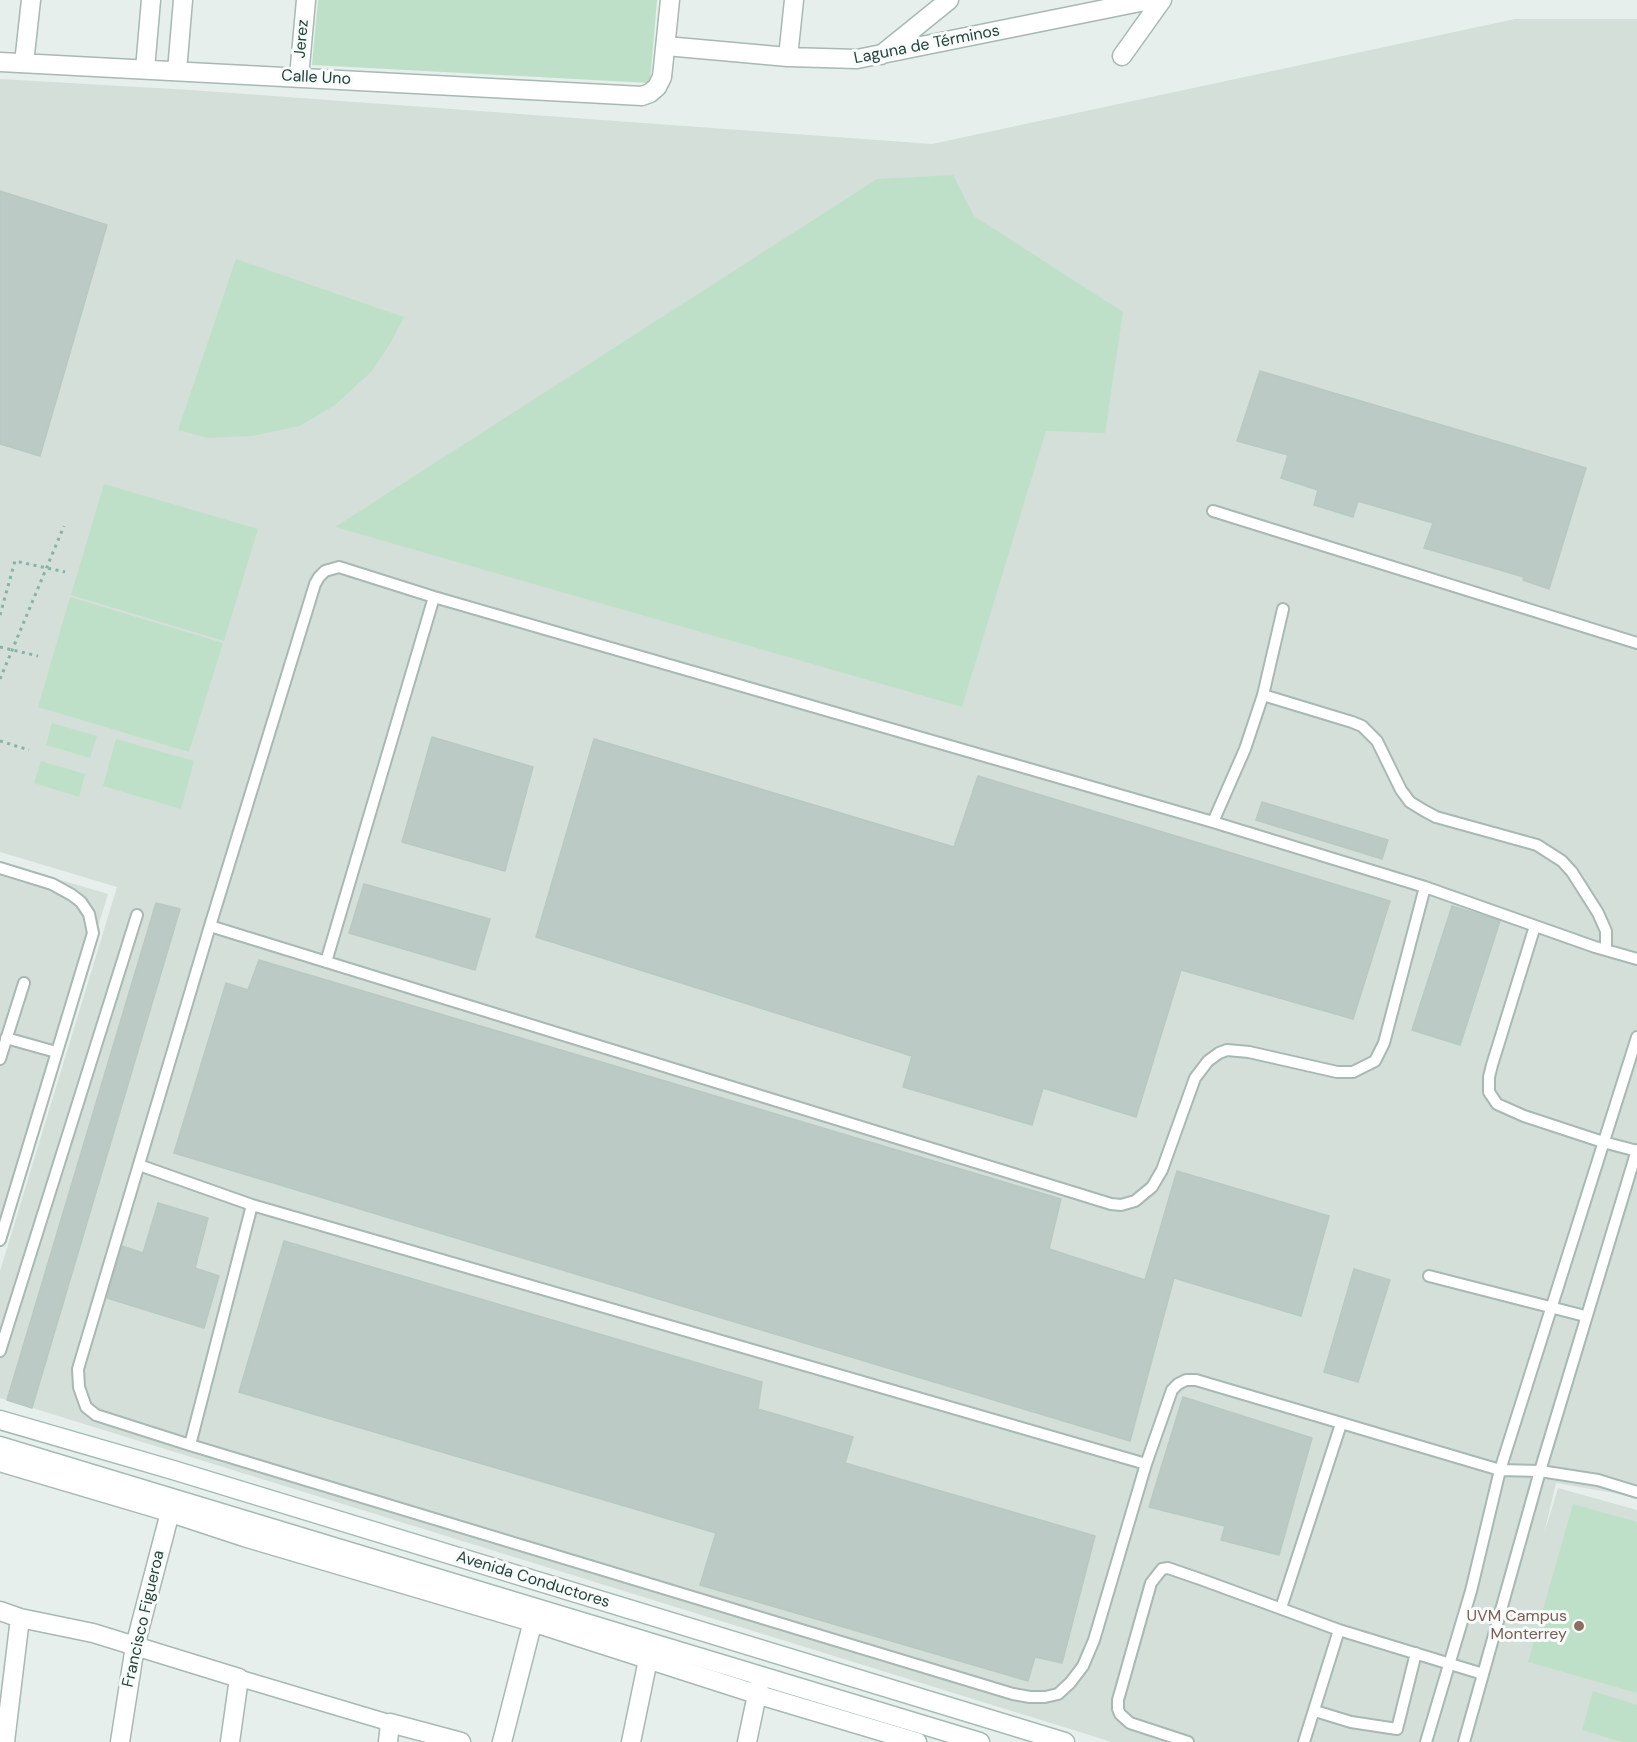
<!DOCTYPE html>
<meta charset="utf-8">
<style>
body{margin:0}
canvas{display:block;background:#e6efeb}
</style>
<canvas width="1637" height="1742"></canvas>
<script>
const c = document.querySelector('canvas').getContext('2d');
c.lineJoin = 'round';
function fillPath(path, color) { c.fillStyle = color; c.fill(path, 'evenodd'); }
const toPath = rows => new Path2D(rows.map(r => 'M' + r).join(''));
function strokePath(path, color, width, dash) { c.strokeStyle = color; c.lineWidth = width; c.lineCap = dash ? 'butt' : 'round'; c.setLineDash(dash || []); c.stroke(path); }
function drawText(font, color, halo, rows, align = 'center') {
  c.font = font + ' "DM Sans",sans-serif'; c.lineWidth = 6; c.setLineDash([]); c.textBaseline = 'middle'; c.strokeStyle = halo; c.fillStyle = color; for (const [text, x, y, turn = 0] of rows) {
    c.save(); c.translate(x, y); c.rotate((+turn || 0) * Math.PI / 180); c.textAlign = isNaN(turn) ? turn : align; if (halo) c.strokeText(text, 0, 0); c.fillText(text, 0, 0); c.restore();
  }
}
const built = toPath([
 [1515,19,1637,19,1637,1497,1556,1483,1544,1534,1558,1488,1637,1510,1637,1742,1112,1742,0,1398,0,1271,117,887,0,852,0,79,191,90,932,144],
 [0,862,108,894,0,1245]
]);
const green = toPath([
 [318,0,657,0,650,83,312,65],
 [953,175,974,216,1123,312,1105,433,1046,431,962,707,335,527,877,179],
 [236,259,404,317,391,342,372,371,335,405,300,426,252,436,208,438,178,430],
 [104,484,258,529,224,641,71,595],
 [70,597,223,643,189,752,38,707],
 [52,723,97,736,90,758,46,745],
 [116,739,194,761,181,809,103,786],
 [41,761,85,774,79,797,34,783],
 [1573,1504,1637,1522,1637,1693,1528,1662],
 [1593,1691,1637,1705,1637,1742,1622,1742,1582,1730]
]);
const building = toPath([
 [0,191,107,225,40,456,0,444,0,191],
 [1260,371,1586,468,1549,589,1523,580,1524,577,1424,548,1433,523,1358,501,1353,517,1314,505,1318,490,1281,478,1288,455,1237,441,1260,371],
 [432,737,533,767,505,871,402,842,432,737],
 [594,739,954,847,978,776,1390,901,1353,1019,1181,970,1136,1117,1043,1088,1032,1125,903,1087,912,1056,536,937,594,739],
 [1262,802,1388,840,1382,859,1256,820,1262,802],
 [364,884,490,919,475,970,349,933,364,884],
 [156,903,180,909,32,1408,7,1400,156,903],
 [1452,906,1500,921,1460,1045,1412,1030,1452,906],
 [259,960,1061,1199,1049,1249,1145,1280,1177,1171,1329,1216,1301,1316,1174,1278,1130,1441,174,1153,226,983,248,990,259,960],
 [158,1203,208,1218,195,1268,219,1276,204,1328,107,1298,122,1246,143,1253,158,1203],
 [284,1241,762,1382,758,1409,853,1437,845,1463,1095,1536,1062,1663,1035,1657,1028,1681,700,1585,716,1533,239,1392,284,1241],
 [1354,1269,1390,1280,1358,1382,1324,1372,1354,1269],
 [1183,1397,1312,1438,1279,1555,1221,1540,1225,1526,1149,1507,1183,1397]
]);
const path = toPath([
 [0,615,15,561,65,572],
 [0,647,38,656],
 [0,679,64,526],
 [0,741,29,750]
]);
const service = toPath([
 [1213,511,1637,643],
 [1263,695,1283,609],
 [1213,822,1245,749,1263,695,1352,722,1362,726,1377,741,1401,790,1410,802,1423,810,1436,817,1537,845,1562,861,1572,872,1598,913,1606,931,1606,950],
 [0,868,52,884,72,895,81,902,89,914,93,933,0,1240],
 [210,926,1111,1204,1121,1205,1135,1201,1152,1187,1162,1170,1195,1078,1208,1061,1219,1053,1227,1050,1249,1052,1337,1072,1353,1072,1375,1061,1384,1043,1425,887],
 [1535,926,1492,1065,1489,1077,1489,1092,1497,1104,1524,1116,1603,1142,1637,1151],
 [326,962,434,597],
 [6,1038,56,1052],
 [0,1059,24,983],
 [139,1165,252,1205],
 [1429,1276,1585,1316],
 [0,1351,137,915],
 [190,1445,252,1205,1146,1464,1172,1390,1178,1384,1186,1380,1196,1380,1500,1470,1540,1471,1598,1480,1637,1492],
 [1146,1464,1094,1640,1083,1666,1070,1683,1058,1694,1045,1697,1030,1697,1013,1694,190,1445,96,1415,86,1407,79,1387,78,1369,210,926,315,584,319,577,325,571,339,567,434,597,1213,822,1425,887,1595,947,1637,959],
 [1281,1608,1341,1424],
 [1315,1711,1351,1722,1397,1729,1416,1653],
 [1188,1742,1130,1723,1120,1714,1118,1709,1118,1700,1151,1583,1162,1569,1168,1568,1200,1579,1339,1630,1483,1674],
 [1304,1742,1339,1630],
 [1426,1742,1471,1591,1500,1470,1637,1037],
 [1464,1742,1540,1471,1637,1150]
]);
const pedestrian = toPath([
 [239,1678,390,1723]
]);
const minor = toPath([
 [666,46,788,57,857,59,1150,0],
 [881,55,949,0],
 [1122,56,1162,0],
 [788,57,794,0],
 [0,62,642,96,650,93,657,87,662,77,670,0],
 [24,63,31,0],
 [145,69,151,0],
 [177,71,183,0],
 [299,77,306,0],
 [0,1462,162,1510,244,1537,532,1622,756,1694,917,1742],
 [0,1611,20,1618,93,1633,239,1678,230,1742],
 [5,1742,20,1618],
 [120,1742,135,1646,173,1501],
 [388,1742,390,1723,461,1742],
 [502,1742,535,1613],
 [631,1742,650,1650],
 [747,1742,759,1685]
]);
const secondary = toPath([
 [0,1420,173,1470,1065,1742],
 [0,1446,980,1742]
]);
const markers = [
 [1579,1626,6,"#8d6e63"]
];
const streetNames = [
 ["Jerez",302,39,-85],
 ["Laguna de Términos",927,45,-11],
 ["Calle Uno",316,78,3],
 ["Avenida Conductores",533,1580,17],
 ["Francisco Figueroa",144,1619,-77]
];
const educationNames = [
 ["UVM Campus",1567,1617],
 ["Monterrey",1567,1635]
];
fillPath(built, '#d4dfda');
fillPath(green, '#bfe0c8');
fillPath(building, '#bbcac4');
strokePath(building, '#b8c9c2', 1.5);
strokePath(service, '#a8b8b2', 14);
strokePath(pedestrian, '#a8b8b2', 18);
strokePath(minor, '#a8b8b2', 21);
strokePath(secondary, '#a4bbb3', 21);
strokePath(path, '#86b3a5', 3, [3, 4.5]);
strokePath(service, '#fff', 10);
strokePath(pedestrian, '#fff', 15);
strokePath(minor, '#fff', 18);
strokePath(secondary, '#fff', 18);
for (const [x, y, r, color] of markers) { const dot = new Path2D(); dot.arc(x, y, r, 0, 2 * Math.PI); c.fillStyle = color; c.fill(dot); strokePath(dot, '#f7fbf9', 2); }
drawText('16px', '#24423a', '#f7fbf9', streetNames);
drawText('16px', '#785e54', '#f7fbf9', educationNames, 'right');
</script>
